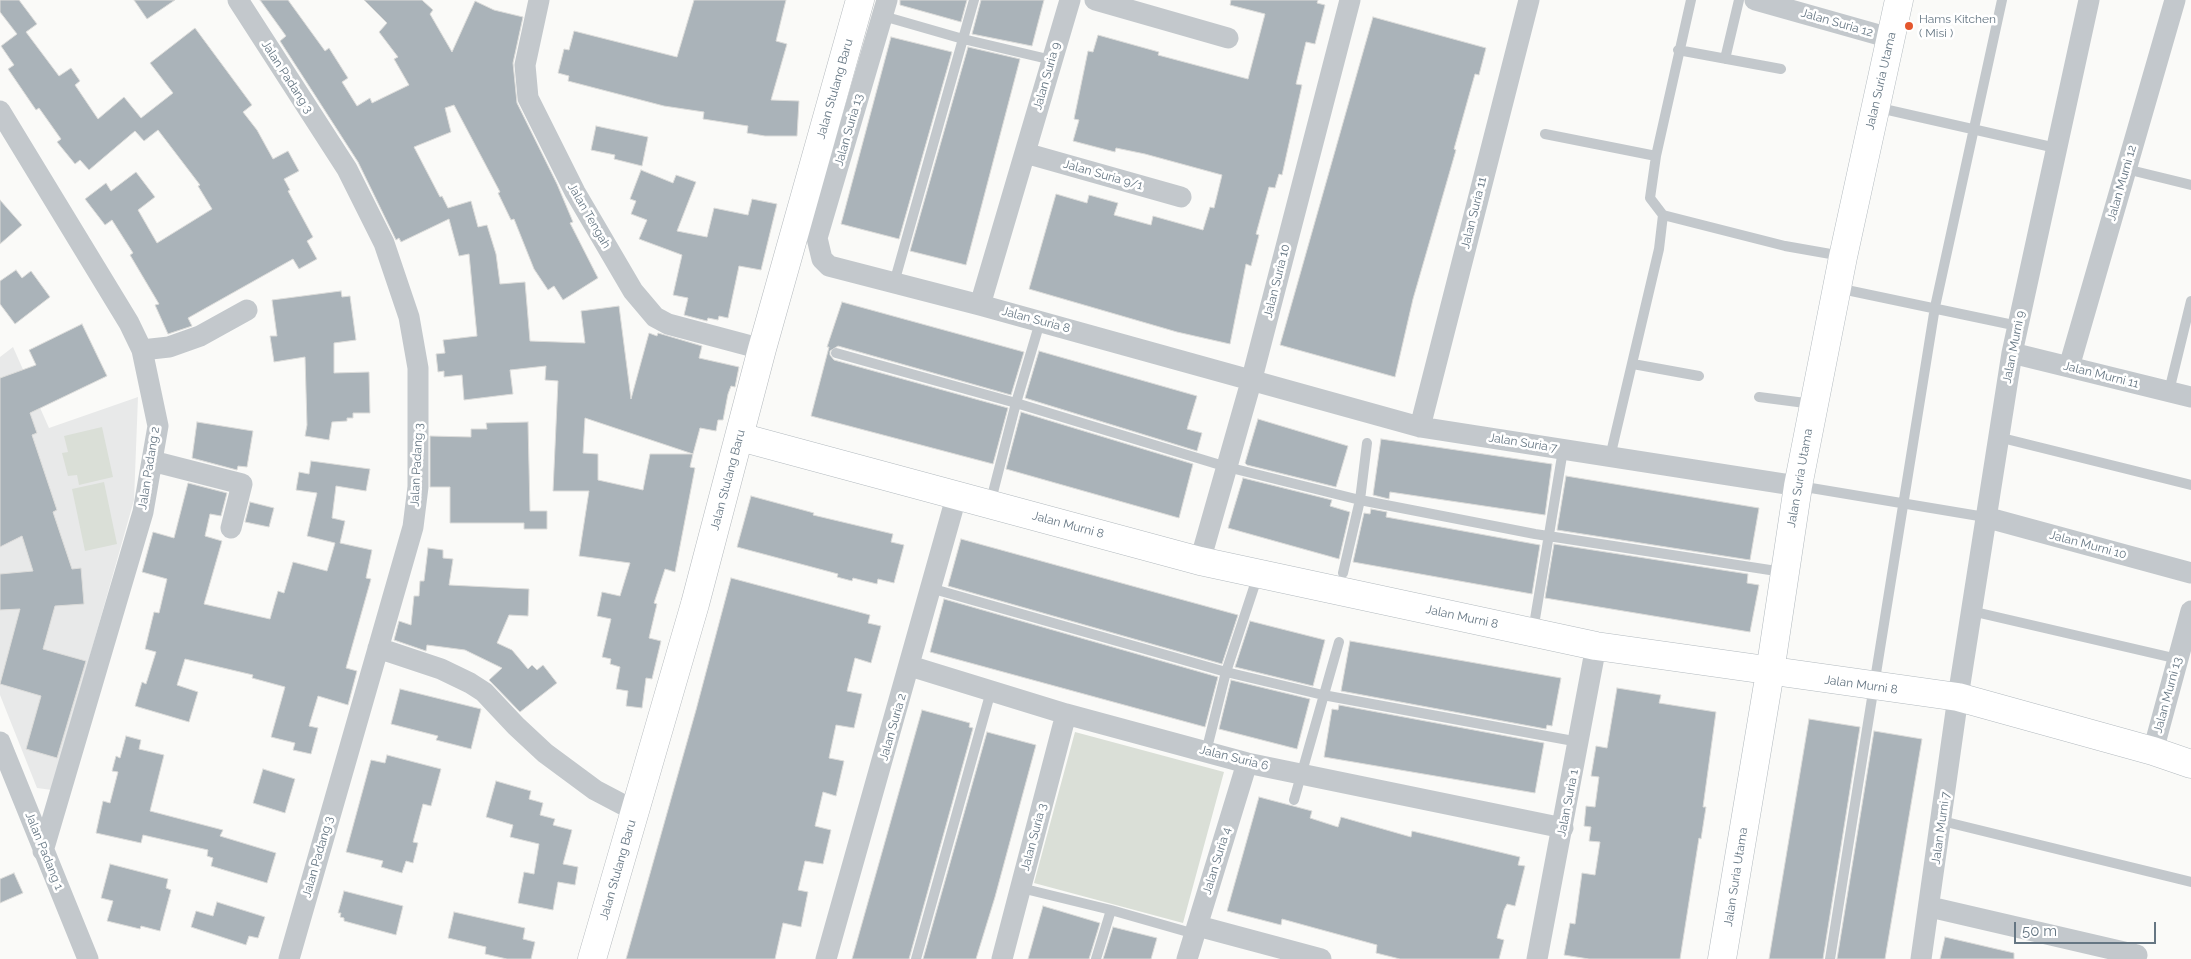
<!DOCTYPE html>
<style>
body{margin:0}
#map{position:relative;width:2191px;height:959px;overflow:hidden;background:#fafaf8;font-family:Raleway,sans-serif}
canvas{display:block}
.scale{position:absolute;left:2014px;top:922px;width:142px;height:22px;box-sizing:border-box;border:2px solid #657683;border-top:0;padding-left:6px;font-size:15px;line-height:18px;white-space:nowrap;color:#657683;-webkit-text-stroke:4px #fff;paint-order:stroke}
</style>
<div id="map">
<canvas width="2191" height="959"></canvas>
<div class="scale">50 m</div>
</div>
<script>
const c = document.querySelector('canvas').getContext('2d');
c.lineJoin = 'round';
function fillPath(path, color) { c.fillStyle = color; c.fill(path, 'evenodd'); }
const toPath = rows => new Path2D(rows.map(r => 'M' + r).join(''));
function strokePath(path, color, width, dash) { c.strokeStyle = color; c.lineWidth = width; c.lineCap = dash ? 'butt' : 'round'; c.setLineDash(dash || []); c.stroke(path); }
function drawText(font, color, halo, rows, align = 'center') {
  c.font = font + ' Raleway,sans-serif'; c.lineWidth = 5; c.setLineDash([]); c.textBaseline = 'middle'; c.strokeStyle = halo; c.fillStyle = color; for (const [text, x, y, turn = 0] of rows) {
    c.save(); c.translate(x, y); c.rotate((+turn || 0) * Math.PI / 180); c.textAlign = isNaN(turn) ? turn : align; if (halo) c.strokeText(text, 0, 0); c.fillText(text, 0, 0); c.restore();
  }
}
const built = toPath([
 [13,347,49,428,138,397,134,500,52,790,37,788,0,695,0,357]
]);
const green = toPath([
 [102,427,113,477,79,485,77,475,68,476,62,453,68,452,64,436],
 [104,482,117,544,85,551,72,489],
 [1075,732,1224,772,1183,923,1034,883]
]);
const building = toPath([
 [0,0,19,0,37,24,26,32,59,76,71,68,80,81,75,85,98,119,124,97,141,118,173,93,150,63,195,28,252,105,243,112,257,130,273,159,288,151,299,171,284,179,290,190,288,191,313,237,307,241,317,259,299,269,293,259,188,318,192,326,168,334,155,305,159,304,130,255,133,253,112,220,105,225,85,199,106,183,111,191,136,172,155,197,138,210,157,243,212,209,198,186,200,185,158,130,144,141,135,131,89,170,80,160,75,164,57,142,61,139,39,108,36,110,8,69,14,65,1,46,17,34,0,12,0,0],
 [134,0,175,0,147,19,134,0],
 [260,0,288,0,325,51,329,48,348,78,342,82,357,106,370,98,372,103,409,85,394,59,398,57,379,32,387,23,364,0,422,0,433,10,430,14,452,52,475,1,494,10,523,17,513,63,517,103,557,184,573,222,570,223,598,278,563,300,554,286,548,290,534,269,514,219,511,220,498,193,500,192,454,105,445,108,451,132,414,147,440,197,442,196,448,208,471,201,478,227,487,225,496,254,500,284,525,282,530,341,585,343,581,311,619,306,631,399,649,333,657,336,658,333,702,346,699,358,739,367,735,387,731,386,728,394,723,420,718,420,716,431,700,428,693,454,585,418,583,453,598,454,598,480,643,490,650,454,693,454,690,467,695,468,675,572,665,569,654,603,657,604,649,638,661,641,652,679,646,678,642,708,626,706,628,691,616,689,620,667,610,664,611,659,602,657,611,619,597,616,602,592,620,596,630,563,579,556,589,491,553,491,558,381,545,380,546,366,510,370,513,394,464,400,462,375,444,377,444,371,438,372,436,354,445,353,443,340,477,336,469,254,459,256,449,219,401,242,399,238,396,240,358,162,280,41,286,36,260,0],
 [694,0,786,0,776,41,787,44,771,100,799,101,797,136,765,136,747,133,748,126,703,119,704,112,664,106,568,81,569,76,558,73,564,49,569,50,574,31,677,57,694,0],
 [900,0,967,0,961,22,900,5,900,0],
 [981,0,1044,0,1032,46,972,34,981,0],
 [1231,0,1318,0,1317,3,1325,5,1315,44,1306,42,1296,84,1302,85,1282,175,1279,174,1275,188,1269,187,1256,234,1259,235,1251,266,1246,264,1230,344,1177,332,1029,289,1056,194,1087,203,1089,195,1118,203,1114,215,1151,225,1153,216,1203,230,1210,207,1214,208,1222,175,1145,154,1116,148,1115,152,1073,141,1079,120,1074,119,1088,51,1093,52,1098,35,1159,52,1158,55,1248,79,1265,14,1230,5,1231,0],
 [1373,17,1486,48,1479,75,1475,74,1454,149,1456,150,1413,299,1395,377,1280,345,1373,17],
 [891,37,952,52,899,239,841,224,891,37],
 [968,47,1020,59,966,265,910,251,968,47],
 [596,126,648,137,642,166,614,159,615,155,591,150,596,126],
 [641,170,673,183,676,175,696,182,677,231,707,237,714,208,748,215,752,199,777,204,761,270,739,266,728,318,719,316,718,320,708,318,707,321,684,315,688,298,673,295,682,255,639,239,647,220,631,214,636,201,630,199,641,170],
 [0,200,22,225,0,244,0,200],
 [16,270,22,278,31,271,50,297,15,324,0,304,0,281,16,270],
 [341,291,342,297,350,296,356,340,334,343,334,373,369,372,370,413,353,413,353,418,347,418,347,421,332,422,329,440,305,436,307,425,305,357,274,362,270,336,277,336,272,300,341,291],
 [842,302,1024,352,1011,395,838,346,830,351,830,355,834,360,1008,408,993,464,811,416,829,347,827,347,842,302],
 [82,324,107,376,30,413,37,433,32,435,57,510,53,512,72,569,81,568,84,604,55,606,43,649,86,661,57,758,26,749,41,696,0,684,20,609,0,610,0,574,33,571,22,536,0,547,0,378,36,365,29,350,82,324],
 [1039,351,1197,396,1187,429,1202,433,1197,451,1025,398,1039,351],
 [1021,412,1193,464,1179,518,1006,469,1021,412],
 [1258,419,1348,446,1336,487,1247,465,1245,463,1258,419],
 [197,422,253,431,247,467,238,466,237,470,192,458,197,422],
 [528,422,530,511,547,511,547,529,524,529,524,523,450,523,450,487,430,487,430,436,471,437,471,429,487,429,486,423,528,422],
 [1381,439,1552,464,1545,515,1390,492,1389,499,1373,495,1381,439],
 [311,461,370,469,366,491,336,486,332,518,345,521,340,543,372,550,366,578,371,579,346,668,357,671,348,705,318,696,309,726,318,728,311,754,293,750,295,743,271,737,285,687,252,678,253,675,185,659,177,685,198,692,189,722,135,706,142,682,146,684,156,652,145,649,154,612,159,613,167,579,142,572,153,532,174,538,188,483,227,493,221,516,210,514,205,536,222,541,204,604,270,619,278,591,284,593,293,562,327,571,335,543,307,536,317,493,296,490,299,472,309,474,311,461],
 [1566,476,1759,508,1750,560,1557,530,1566,476],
 [1243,478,1332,500,1330,506,1350,512,1339,559,1228,528,1243,478],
 [751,496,814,513,813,515,893,534,891,542,904,545,894,583,878,579,877,584,853,578,852,581,837,577,838,574,737,547,751,496],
 [250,502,274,508,269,527,245,522,250,502],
 [1371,509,1387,512,1386,517,1540,545,1532,594,1353,562,1364,513,1370,514,1371,509],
 [961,539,1238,615,1222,664,948,586,961,539],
 [1554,544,1748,574,1747,583,1759,585,1750,632,1545,598,1554,544],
 [428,548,443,550,443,558,453,559,449,585,529,589,528,616,509,615,497,643,512,650,528,669,532,665,537,670,543,665,557,683,520,712,489,680,502,668,465,650,427,645,426,651,394,640,399,621,411,625,414,596,419,596,420,581,424,581,428,548],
 [731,578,870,615,868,623,881,626,871,663,855,658,847,691,862,694,854,728,836,725,829,758,844,761,836,796,823,792,815,826,831,830,823,864,805,861,798,890,808,892,801,927,783,923,775,959,626,959,696,710,731,578],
 [944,599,1218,677,1205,727,930,652,944,599],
 [1250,621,1325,640,1313,686,1235,667,1250,621],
 [1350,641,1561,678,1552,726,1547,725,1546,729,1341,691,1350,641],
 [1231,680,1310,699,1297,749,1219,729,1231,680],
 [1617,688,1661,695,1659,703,1716,712,1703,807,1706,807,1701,839,1699,838,1680,959,1589,959,1564,955,1570,923,1575,924,1582,873,1595,875,1600,842,1589,841,1591,827,1584,826,1586,806,1595,807,1599,777,1591,776,1596,746,1607,748,1617,688],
 [400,689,481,709,471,749,436,740,438,736,391,724,400,689],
 [1339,705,1544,743,1535,793,1324,757,1332,709,1338,710,1339,705],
 [922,710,970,723,969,727,973,728,909,959,852,959,922,710],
 [1809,719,1860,727,1823,959,1769,959,1809,719],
 [1874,731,1922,739,1885,959,1837,959,1874,731],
 [987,732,1036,745,995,897,976,959,923,959,987,732],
 [126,736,141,740,139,749,164,755,150,811,223,830,220,836,276,853,267,883,211,866,213,858,207,856,208,850,143,835,141,843,96,833,103,801,110,803,118,772,112,771,116,756,120,758,126,736],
 [387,755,441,769,431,806,423,804,413,842,418,843,413,863,406,861,402,873,381,867,383,861,346,852,371,760,385,763,387,755],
 [263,769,295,779,285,813,253,803,263,769],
 [496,781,531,791,529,799,543,803,540,815,555,819,553,825,572,830,563,864,578,867,575,885,558,882,553,910,518,903,524,872,534,874,539,844,510,837,513,825,486,817,496,781],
 [1259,797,1312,811,1310,818,1338,827,1341,817,1411,837,1412,831,1520,857,1518,865,1525,866,1515,906,1507,904,1504,910,1497,938,1504,940,1499,959,1400,959,1376,953,1377,945,1311,927,1282,919,1281,925,1227,911,1259,797],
 [110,864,168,879,166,888,171,890,160,931,141,926,140,929,107,921,113,901,101,898,110,864],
 [14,873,23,893,0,903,0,879,14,873],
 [344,891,403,906,396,935,344,921,344,918,340,917,341,913,338,913,344,891],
 [217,902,265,917,258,938,249,936,246,945,191,927,196,911,213,916,217,902],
 [1043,906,1100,923,1089,959,1028,959,1043,906],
 [454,912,525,928,523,939,535,942,531,959,507,959,485,954,486,947,448,938,454,912],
 [1113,927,1157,938,1151,959,1103,959,1113,927],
 [1945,937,2014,953,2014,959,1940,959,1945,937]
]);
const lane = toPath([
 [883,16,963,39,1052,60],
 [1678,50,1781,69],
 [1725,59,1739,0],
 [1875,107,2056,148],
 [1545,134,1656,156],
 [2126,169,2191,185],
 [1663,215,1785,246,1842,256],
 [894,283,974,0],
 [1837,288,2018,326],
 [836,353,1016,403,1227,467,1360,500,1535,534,1783,572],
 [1633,364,1699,376],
 [2169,391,2191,301],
 [1759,397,1813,404],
 [1998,437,2191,485],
 [1610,457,1659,249,1663,215,1650,198,1656,156,1691,0],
 [1799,486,1985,517],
 [990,504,1016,403,1040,322],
 [1343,573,1360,500,1367,443],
 [930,588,1226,672,1323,695,1579,742],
 [1971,611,2178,659],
 [1533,631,1563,450],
 [1206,752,1226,672,1258,575],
 [1294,800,1339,642],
 [1942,821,2191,882],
 [1021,888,1111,910,1195,934],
 [916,959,991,691],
 [1096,959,1111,910],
 [1830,959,1935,307,2002,0]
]);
const street = toPath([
 [238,0,347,169,384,243,409,317,418,368,418,487,413,527,289,959],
 [539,0,525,65,528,98,575,192,633,291,655,317,668,324,762,349],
 [887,0,817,238,822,259,829,266,980,305,1420,427,1798,486],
 [1095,0,1228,38],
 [1755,0,1890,38],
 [0,111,129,323,142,350,158,426,143,512,43,851],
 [1025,153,1181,197],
 [980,305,1070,0],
 [142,350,169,347,200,336,247,310],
 [2012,353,2191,397],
 [2069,367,2175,0],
 [1420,427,1529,0],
 [152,461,242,484,231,528],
 [1985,517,2191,573],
 [1200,561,1251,382,1350,0],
 [378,648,441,669,470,683,484,692,516,726,545,753,595,790,635,811],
 [910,666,1066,714,1247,763,1563,828],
 [0,742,88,959],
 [2153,751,2191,611],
 [1930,907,2137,955],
 [1198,926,1321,959],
 [826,959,957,494],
 [1002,959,1066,714],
 [1187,959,1247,763],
 [1537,959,1596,646],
 [1921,959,1958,697,2012,353,2089,0]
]);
const secondary = toPath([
 [740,437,1200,561,1596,646,1958,697,2153,751,2191,764],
 [1722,959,1770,672,1798,486,1843,257,1899,0]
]);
const primary = toPath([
 [592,959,695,604,762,349,860,0]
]);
const markers = [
 [1909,26,5,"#e4572e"]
];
const poiNames = [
 ["Hams Kitchen",1919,19],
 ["( Misi )",1919,33]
];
const streetNames = [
 ["Jalan Suria 12",1837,23,16],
 ["Jalan Suria 9",1047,76,-74],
 ["Jalan Padang 3",287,77,57],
 ["Jalan Suria Utama",1881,81,-77],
 ["Jalan Stulang Baru",835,89,-74],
 ["Jalan Suria 13",849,130,-74],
 ["Jalan Suria 9/1",1103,175,16],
 ["Jalan Murni 12",2122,183,-74],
 ["Jalan Suria 11",1474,213,-76],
 ["Jalan Tengah",589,216,60],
 ["Jalan Suria 10",1277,281,-76],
 ["Jalan Suria 8",1036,320,15],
 ["Jalan Murni 9",2014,347,-79],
 ["Jalan Murni 11",2101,375,14],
 ["Jalan Suria 7",1523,443,9],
 ["Jalan Padang 3",417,465,-87],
 ["Jalan Padang 2",149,468,-81],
 ["Jalan Suria Utama",1800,478,-80],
 ["Jalan Stulang Baru",728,480,-75],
 ["Jalan Murni 8",1068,525,15],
 ["Jalan Murni 10",2088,545,15],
 ["Jalan Murni 8",1462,617,12],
 ["Jalan Murni 8",1861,685,8],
 ["Jalan Murni 13",2168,695,-75],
 ["Jalan Suria 2",893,727,-74],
 ["Jalan Suria 6",1234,758,14],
 ["Jalan Suria 1",1568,803,-79],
 ["Jalan Murni 7",1941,828,-82],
 ["Jalan Suria 3",1034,837,-75],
 ["Jalan Padang 1",44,851,68],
 ["Jalan Padang 3",318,857,-74],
 ["Jalan Suria 4",1217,861,-73],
 ["Jalan Stulang Baru",618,870,-74],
 ["Jalan Suria Utama",1736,877,-81]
];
fillPath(built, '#e8e9e9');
fillPath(green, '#dadfd7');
fillPath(building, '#aab3b9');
strokePath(building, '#dcdcda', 1);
strokePath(secondary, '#b3babf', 29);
strokePath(primary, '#b5babe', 29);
strokePath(lane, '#c3c8cc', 10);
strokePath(street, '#c3c8cc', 21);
strokePath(secondary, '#fff', 28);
strokePath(primary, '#fff', 28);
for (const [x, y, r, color] of markers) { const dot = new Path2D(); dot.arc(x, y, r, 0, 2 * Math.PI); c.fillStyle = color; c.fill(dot); strokePath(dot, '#fff', 2); }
drawText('12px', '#657683', '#fff', poiNames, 'left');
drawText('12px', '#657683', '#fff', streetNames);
</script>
